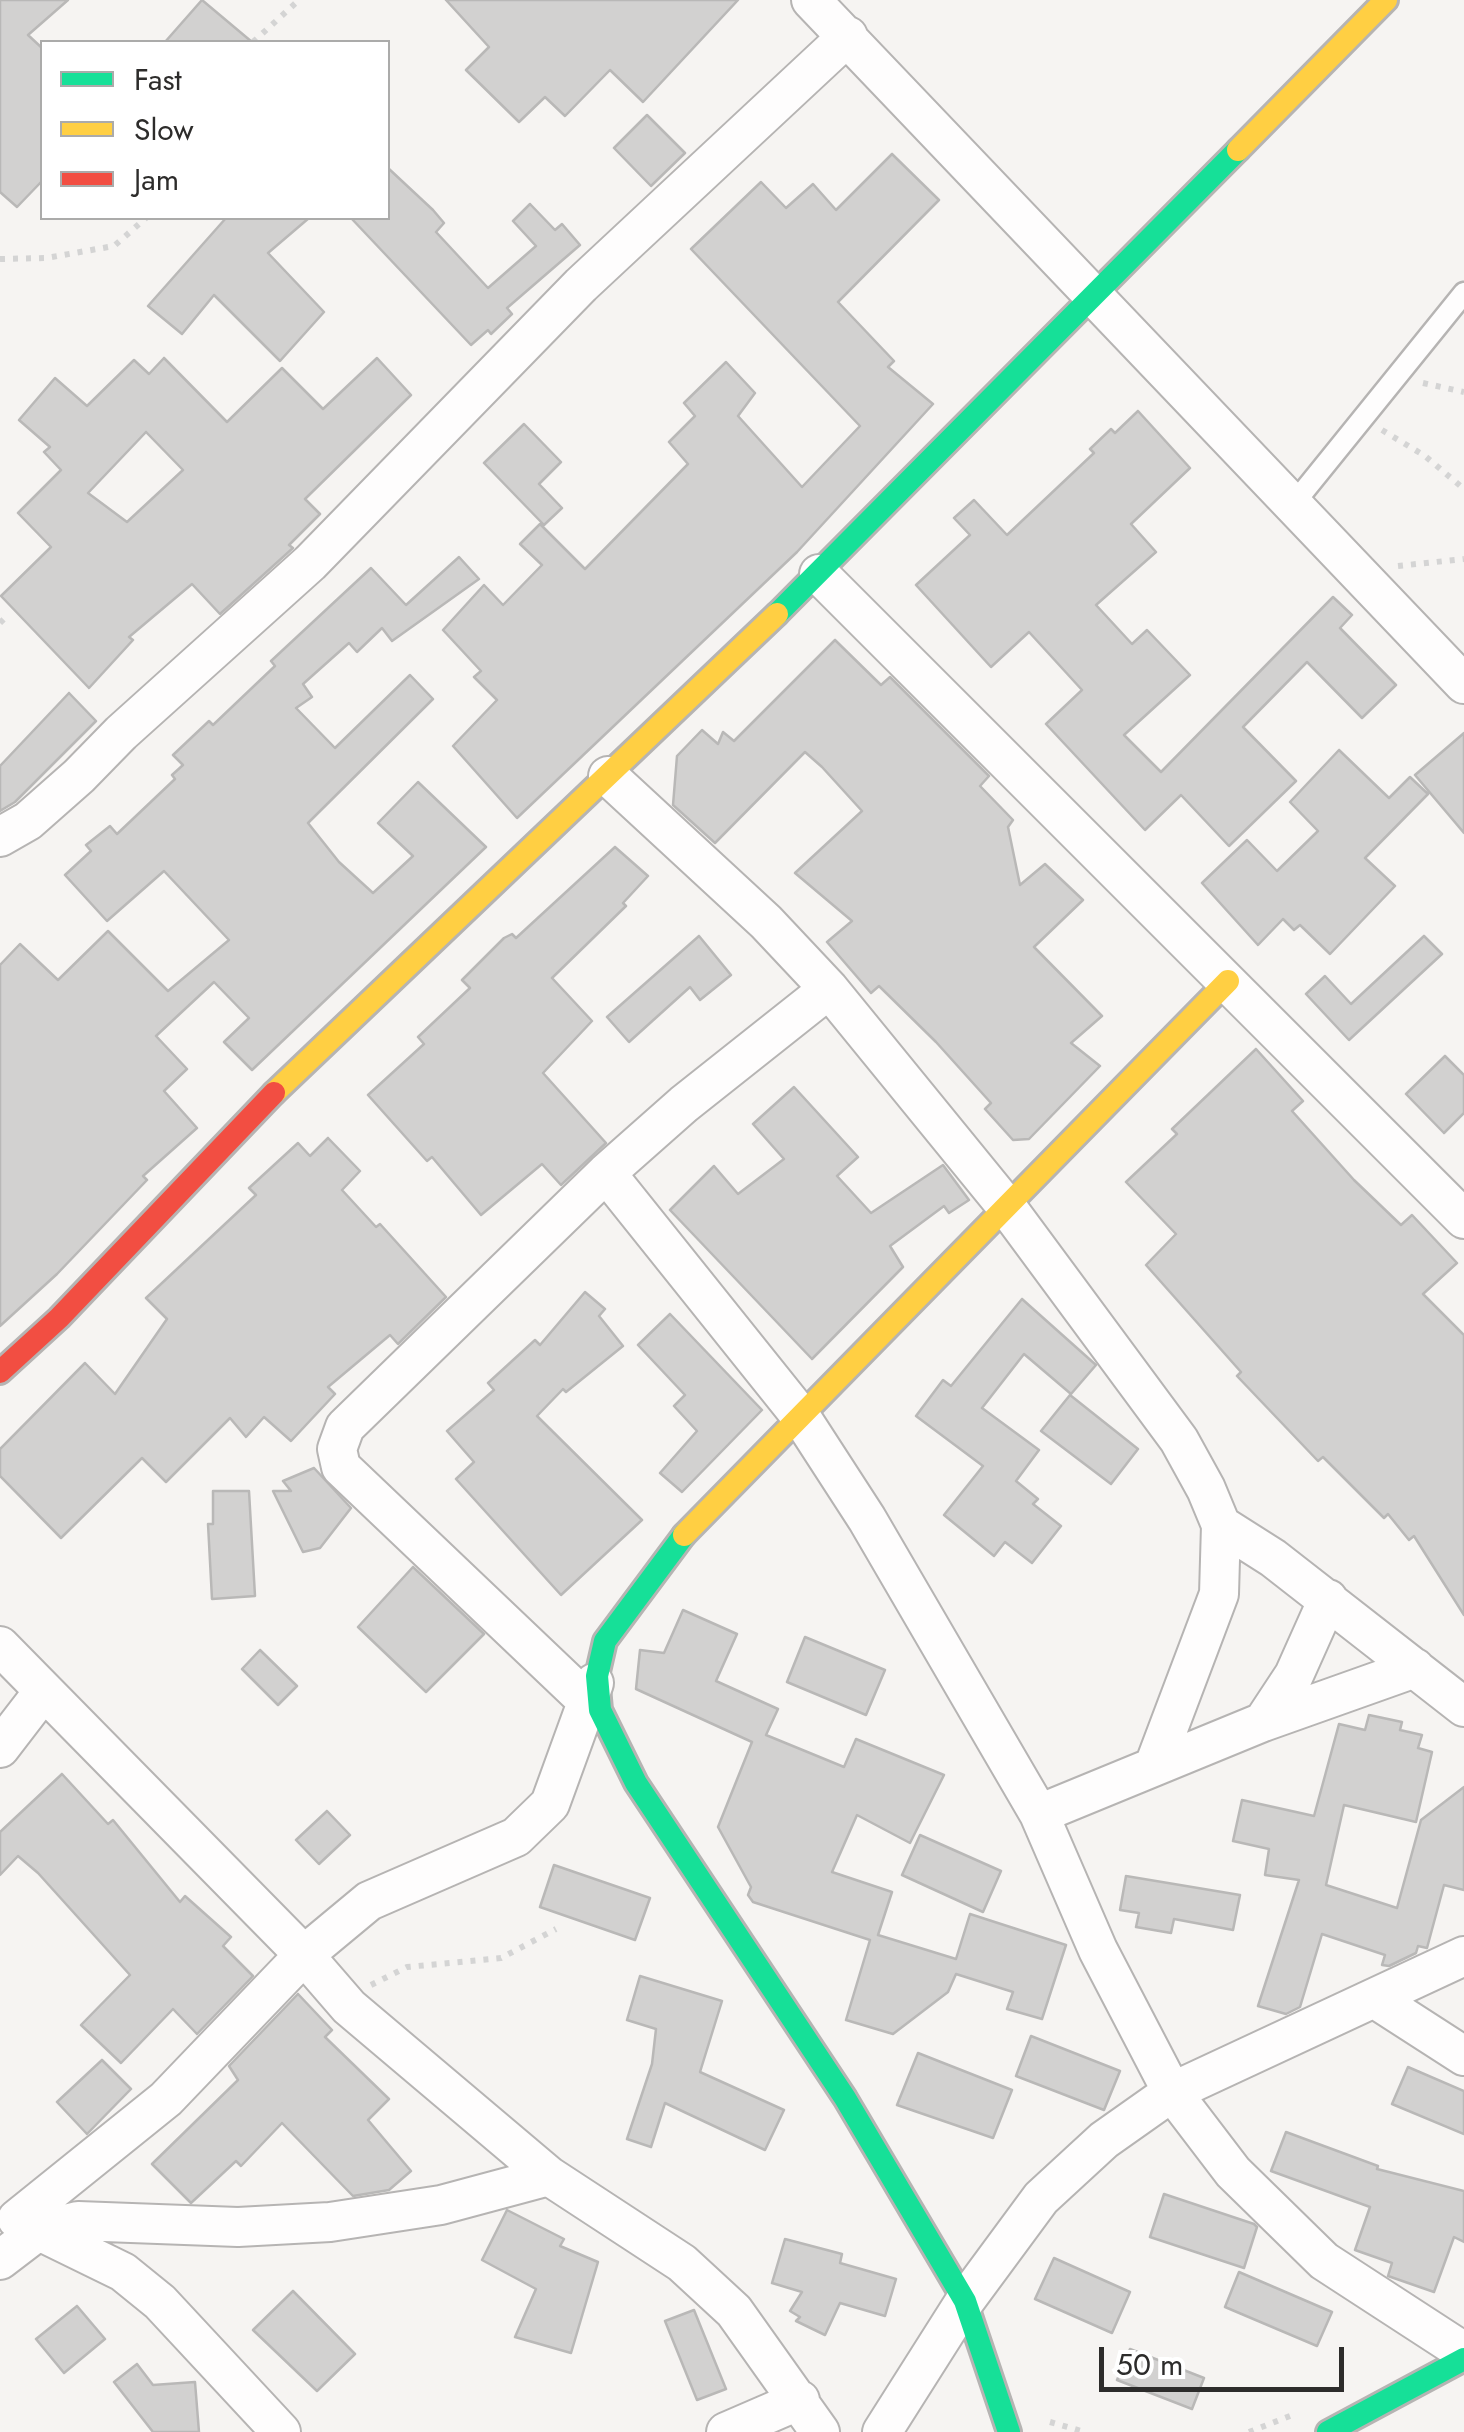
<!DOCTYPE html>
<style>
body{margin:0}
#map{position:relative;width:1464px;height:2432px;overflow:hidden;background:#f6f4f2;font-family:Jost,sans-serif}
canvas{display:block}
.legend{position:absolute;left:40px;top:40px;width:350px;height:180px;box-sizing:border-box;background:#fff;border:2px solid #ababaa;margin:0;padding:12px 18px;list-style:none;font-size:30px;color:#2d2c2b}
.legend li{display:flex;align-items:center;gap:20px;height:50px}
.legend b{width:50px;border:2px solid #ababaa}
.scale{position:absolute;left:1099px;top:2347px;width:245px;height:45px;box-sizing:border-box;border:5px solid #2d2c2b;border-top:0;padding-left:12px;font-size:30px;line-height:35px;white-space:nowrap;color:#2d2c2b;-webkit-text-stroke:8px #fff;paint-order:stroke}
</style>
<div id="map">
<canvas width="1464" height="2432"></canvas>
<ul class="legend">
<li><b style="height:12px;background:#16e098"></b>Fast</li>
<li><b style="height:12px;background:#ffcf43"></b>Slow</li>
<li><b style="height:12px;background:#f24e42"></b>Jam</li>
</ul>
<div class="scale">50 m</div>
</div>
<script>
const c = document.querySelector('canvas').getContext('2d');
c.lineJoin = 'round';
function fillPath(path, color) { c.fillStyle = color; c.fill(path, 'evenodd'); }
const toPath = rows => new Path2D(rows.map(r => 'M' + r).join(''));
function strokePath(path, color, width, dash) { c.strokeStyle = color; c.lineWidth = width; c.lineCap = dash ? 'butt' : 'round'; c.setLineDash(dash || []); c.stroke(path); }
const building = toPath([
 [0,0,68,0,28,35,42,48,42,181,17,207,0,192,0,0],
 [202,0,252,42,165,42,202,0],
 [446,0,738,0,643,102,610,70,565,116,545,97,519,122,466,70,489,47,446,0],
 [647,115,685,153,651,186,614,148,647,115],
 [892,154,939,200,838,302,894,361,888,367,933,404,797,552,517,818,453,746,497,700,474,677,481,671,443,630,484,585,503,605,542,565,520,544,540,524,585,569,688,464,669,442,695,416,684,403,726,362,755,393,738,416,802,487,860,426,691,249,761,182,786,208,813,184,836,210,892,154],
 [388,168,433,210,444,223,436,232,488,288,536,246,513,221,530,204,555,230,562,224,580,245,507,308,512,314,491,334,488,330,471,345,351,218,388,218,388,168],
 [226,218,309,218,268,253,324,312,280,361,214,295,182,334,148,306,226,218],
 [164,358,227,422,282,368,323,409,377,358,411,395,305,499,320,514,289,545,293,548,220,614,192,584,129,637,133,640,89,688,1,596,51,547,18,513,61,470,44,452,50,447,19,420,55,378,87,406,134,360,149,374,164,358],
 [146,432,183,470,127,522,88,493,146,432],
 [1138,411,1190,468,1131,524,1156,552,1096,605,1132,644,1147,630,1190,675,1124,735,1161,772,1333,597,1352,615,1340,628,1396,685,1362,718,1307,662,1243,727,1296,781,1229,846,1181,795,1145,830,1046,724,1082,690,1029,632,991,667,916,585,970,535,954,518,974,500,1007,535,1094,453,1090,449,1111,429,1115,433,1138,411],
 [524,424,561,462,539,484,562,508,544,525,484,463,524,424],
 [459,557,479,579,392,641,382,628,357,652,349,643,303,684,312,697,296,708,335,748,410,675,433,699,308,823,339,862,373,893,413,856,378,823,418,782,486,847,252,1070,224,1042,249,1018,214,982,156,1036,187,1069,164,1091,197,1128,143,1176,147,1180,57,1274,0,1326,0,965,20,944,58,980,108,931,168,991,229,940,164,871,107,921,65,875,91,851,86,845,110,826,117,834,175,779,172,775,183,765,173,755,209,721,213,725,275,666,271,661,371,568,406,605,459,557],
 [835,640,881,685,890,677,989,776,980,786,1013,820,1008,827,1020,885,1045,864,1083,900,1034,947,1102,1016,1071,1043,1100,1066,1029,1139,1013,1140,985,1109,991,1103,936,1042,879,986,871,993,827,942,852,921,795,873,862,811,822,767,805,752,715,843,673,805,677,756,702,730,718,744,723,732,734,741,835,640],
 [69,693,96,721,15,802,0,811,0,766,69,693],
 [1464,733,1464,833,1415,775,1464,733],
 [1339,750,1389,798,1410,777,1428,794,1365,858,1395,886,1330,954,1300,925,1294,930,1283,919,1258,945,1202,883,1247,840,1277,871,1318,831,1290,802,1339,750],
 [615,847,648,876,623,903,626,906,552,978,592,1021,543,1073,606,1143,561,1185,542,1164,481,1215,432,1157,427,1161,368,1095,424,1044,418,1037,470,988,462,980,504,938,512,934,516,938,615,847],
 [699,936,731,975,700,1000,690,987,629,1042,607,1017,699,936],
 [1424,936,1442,954,1349,1040,1306,994,1325,976,1351,1004,1424,936],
 [1256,1049,1303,1101,1292,1111,1354,1180,1401,1225,1412,1215,1457,1263,1423,1294,1464,1335,1464,1615,1414,1536,1409,1540,1388,1514,1384,1518,1323,1457,1318,1461,1237,1376,1241,1372,1146,1265,1176,1234,1126,1182,1177,1134,1172,1129,1256,1049],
 [1445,1056,1464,1075,1464,1113,1444,1133,1406,1094,1445,1056],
 [794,1087,858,1157,837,1176,871,1213,943,1165,969,1200,949,1213,944,1206,890,1246,903,1267,812,1359,670,1210,714,1166,738,1194,784,1159,753,1124,794,1087],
 [328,1138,360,1171,342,1190,376,1227,380,1224,446,1297,398,1344,390,1335,328,1387,335,1394,291,1441,264,1417,246,1437,230,1418,166,1482,142,1458,61,1538,0,1476,0,1449,85,1363,115,1394,167,1319,146,1298,256,1195,249,1188,298,1143,310,1156,328,1138],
 [585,1292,605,1309,599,1316,623,1346,566,1392,563,1389,537,1416,642,1520,561,1595,456,1479,474,1462,447,1431,494,1390,488,1383,535,1340,540,1345,585,1292],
 [1022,1299,1096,1365,1071,1394,1024,1354,982,1408,1039,1450,1016,1481,1038,1499,1033,1504,1061,1526,1032,1563,1005,1542,994,1556,944,1515,983,1466,916,1416,943,1380,951,1386,1022,1299],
 [670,1314,762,1410,682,1492,660,1473,697,1431,674,1406,685,1395,638,1345,670,1314],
 [1070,1395,1138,1449,1111,1484,1041,1431,1070,1395],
 [314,1468,351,1508,320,1548,303,1552,273,1491,291,1491,283,1481,314,1468],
 [213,1491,249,1491,255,1596,212,1599,208,1524,213,1524,213,1491],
 [413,1567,484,1634,426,1692,358,1627,413,1567],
 [683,1610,737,1634,716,1681,778,1709,766,1735,844,1767,856,1739,944,1775,910,1843,857,1815,832,1872,892,1892,878,1935,956,1959,970,1914,1066,1945,1042,2019,1007,2009,1013,1992,956,1974,948,1992,893,2034,846,2020,870,1940,753,1902,748,1895,751,1887,718,1827,752,1742,636,1689,640,1650,664,1653,683,1610],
 [805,1637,885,1670,866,1715,787,1682,805,1637],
 [260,1650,297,1686,278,1705,242,1669,260,1650],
 [1369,1715,1402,1722,1400,1730,1422,1735,1418,1748,1432,1752,1416,1822,1344,1805,1326,1885,1397,1908,1421,1820,1464,1787,1464,1890,1444,1885,1427,1948,1418,1946,1416,1953,1389,1966,1382,1965,1385,1955,1322,1934,1300,2007,1286,2014,1258,2006,1299,1880,1265,1875,1269,1849,1233,1841,1242,1800,1314,1816,1339,1724,1365,1730,1369,1715],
 [62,1774,108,1824,113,1820,180,1902,185,1896,231,1937,223,1946,253,1976,197,2034,173,2009,121,2063,81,2025,130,1975,38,1873,18,1856,0,1875,0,1832,62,1774],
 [327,1811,350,1835,319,1864,296,1840,327,1811],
 [920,1835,1001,1871,983,1912,902,1875,920,1835],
 [554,1865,650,1898,635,1940,540,1907,554,1865],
 [1126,1876,1240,1895,1233,1930,1174,1919,1171,1933,1136,1927,1139,1913,1120,1910,1126,1876],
 [640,1976,722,2001,700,2072,784,2110,765,2150,665,2103,651,2147,627,2139,652,2064,656,2029,627,2020,640,1976],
 [298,1994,332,2030,325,2037,389,2099,368,2120,411,2171,389,2190,353,2196,282,2123,241,2166,236,2161,191,2203,152,2164,238,2080,229,2066,298,1994],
 [1031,2036,1120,2071,1104,2110,1016,2076,1031,2036],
 [918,2053,1012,2090,993,2138,897,2105,918,2053],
 [102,2060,131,2089,87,2134,57,2102,102,2060],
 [1408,2067,1464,2091,1464,2134,1392,2104,1408,2067],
 [1286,2132,1378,2166,1377,2169,1464,2191,1464,2242,1454,2237,1434,2292,1388,2276,1392,2263,1355,2250,1370,2207,1271,2171,1286,2132],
 [1164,2194,1254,2224,1257,2227,1244,2268,1150,2237,1164,2194],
 [507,2210,564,2239,560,2246,598,2262,571,2353,515,2337,536,2289,482,2260,507,2210],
 [785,2239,842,2254,840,2263,896,2279,885,2316,840,2303,825,2335,796,2321,800,2317,790,2311,802,2292,772,2283,785,2239],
 [1054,2258,1130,2292,1112,2333,1035,2299,1054,2258],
 [1239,2272,1332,2312,1317,2346,1225,2307,1239,2272],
 [293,2291,355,2354,317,2391,253,2330,293,2291],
 [77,2306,105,2339,64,2373,36,2339,77,2306],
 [694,2310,726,2389,697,2400,665,2321,694,2310],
 [1130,2349,1204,2378,1192,2409,1117,2380,1130,2349],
 [137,2364,153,2385,195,2382,199,2432,153,2432,114,2382,137,2364]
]);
const path = toPath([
 [253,42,299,0],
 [0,259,46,258,114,246,146,218],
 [1423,383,1464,392],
 [1382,430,1425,456,1464,489],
 [1398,566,1464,559],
 [0,623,5,618],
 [371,1985,407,1967,501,1958,556,1929],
 [1050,2422,1085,2432],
 [1249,2432,1290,2416]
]);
const lane = toPath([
 [1291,507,1464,293]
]);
const street = toPath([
 [811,0,1464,684],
 [819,574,1464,1219],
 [608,776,766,922,829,989,1006,1206,1179,1440,1206,1489,1221,1525,1219,1594,1154,1766],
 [0,837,28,821,79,776,121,733,310,563,581,285,848,36],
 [606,1173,799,1414,867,1519,1039,1814,1098,1950,1172,2092,1233,2172,1324,2261,1464,2352],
 [1221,1525,1273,1558,1464,1707],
 [0,1646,304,1955,349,2007,549,2176,682,2263,734,2311,820,2432],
 [588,1702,341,1467,337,1449,345,1427,606,1173,684,1104,829,989],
 [1263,1722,1294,1675,1328,1599],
 [0,1748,43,1692],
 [1039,1814,1263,1722,1415,1668],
 [1377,2000,1464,2056],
 [17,2219,166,2099,304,1955,369,1901,516,1837,550,1804,594,1683],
 [33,2228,123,2272,160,2302,281,2432],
 [0,2260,38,2231,78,2221,238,2227,330,2222,441,2205,549,2176],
 [726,2432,800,2400],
 [882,2432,965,2301,1041,2198,1104,2140,1172,2092,1464,1956]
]);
const fast = toPath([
 [777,614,1238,150],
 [684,1535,605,1641,597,1676,600,1710,636,1783,845,2098,965,2301,1009,2432],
 [1328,2432,1464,2359]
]);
const slow = toPath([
 [1238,150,1386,0],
 [274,1093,777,614],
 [684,1535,1228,981]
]);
const jam = toPath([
 [0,1372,59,1318,274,1093]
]);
fillPath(building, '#d2d1d0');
strokePath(building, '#b9b8b7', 2.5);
strokePath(lane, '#b6b4b3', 25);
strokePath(street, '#b6b4b3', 42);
strokePath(fast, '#b6b4b3', 28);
strokePath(slow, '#b6b4b3', 28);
strokePath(jam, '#b6b4b3', 28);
strokePath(path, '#d4d4d4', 6, [5, 8]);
strokePath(lane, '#fefdfd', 20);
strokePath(street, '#fefdfd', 38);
strokePath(fast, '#16e098', 22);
strokePath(slow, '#ffcf43', 22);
strokePath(jam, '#f24e42', 22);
</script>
